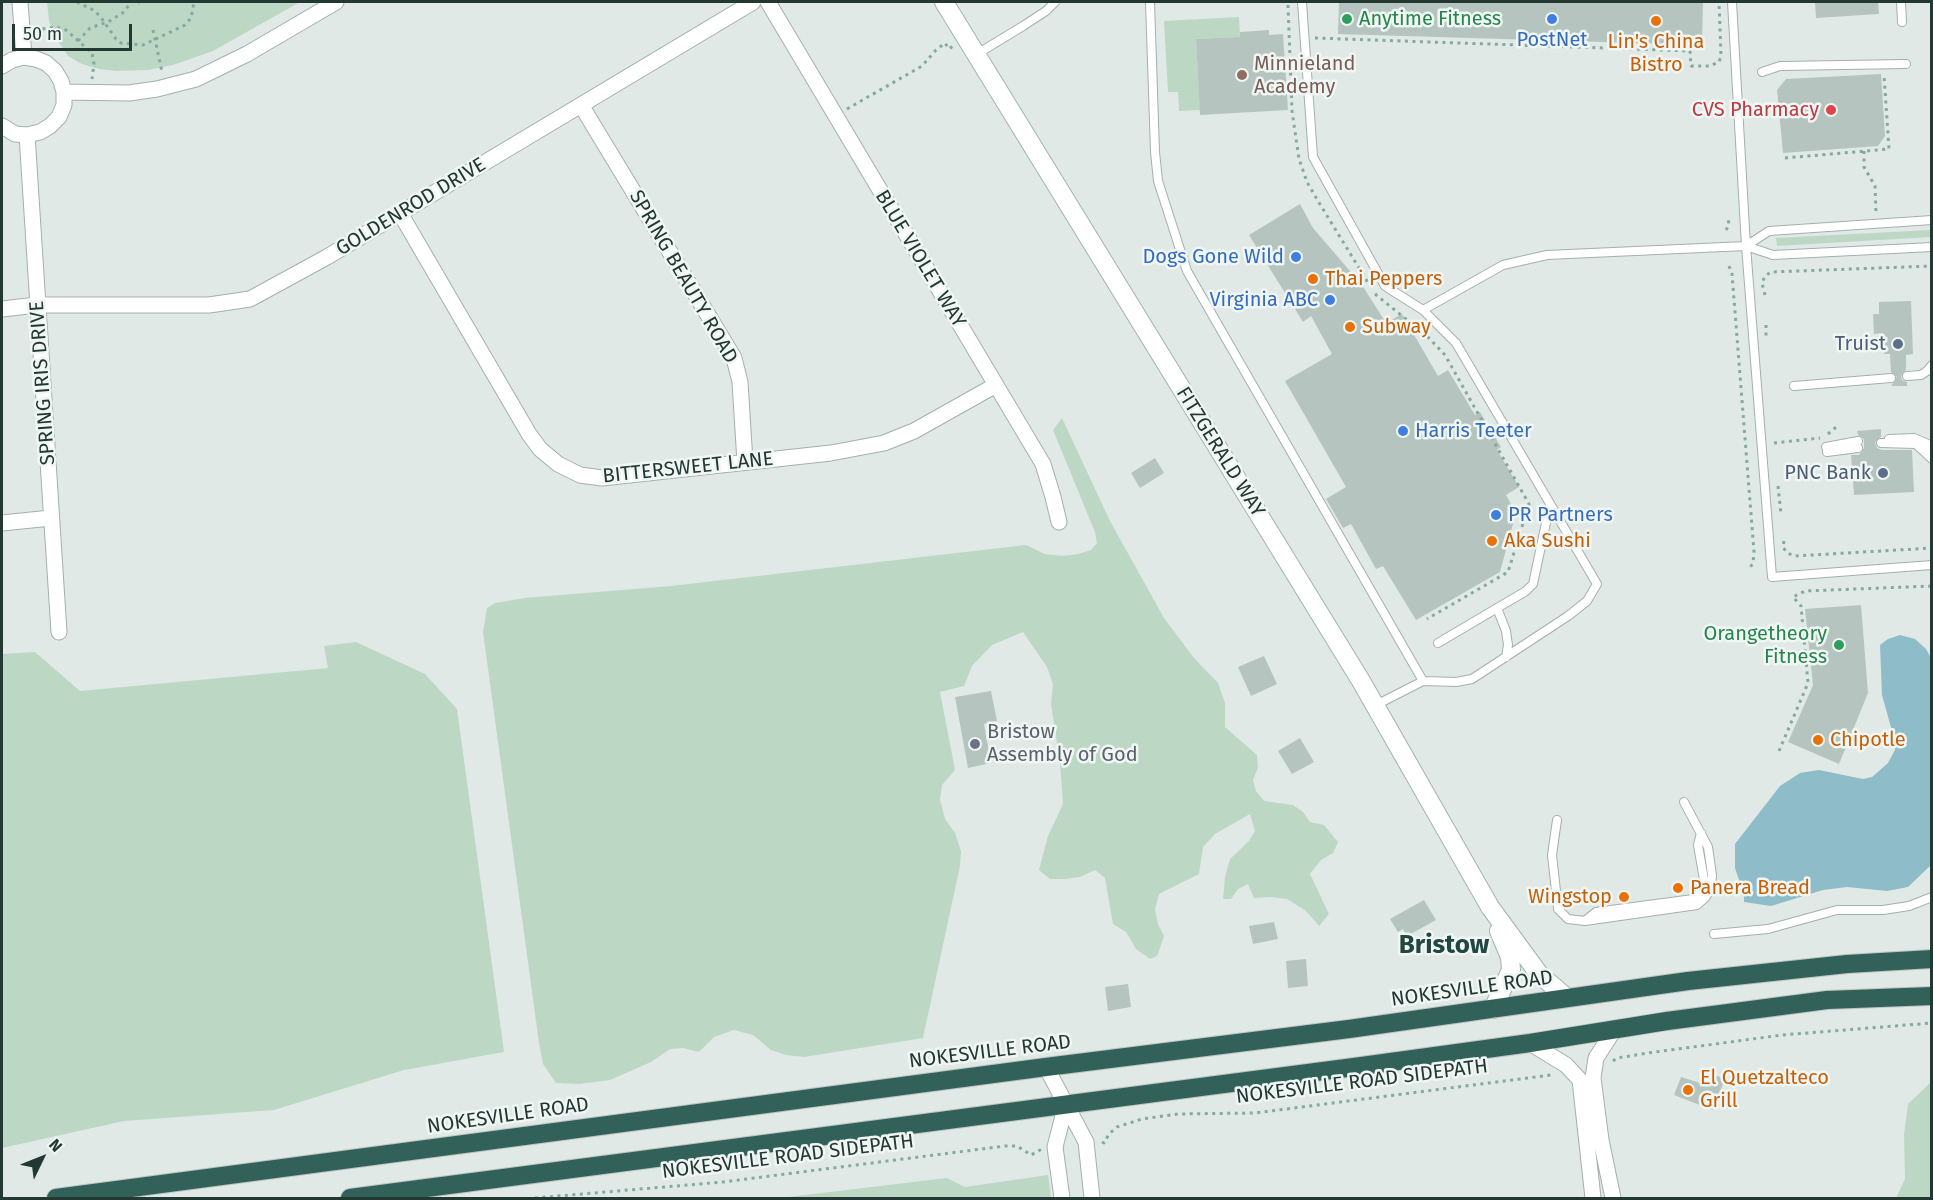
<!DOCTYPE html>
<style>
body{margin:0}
#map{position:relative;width:1933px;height:1200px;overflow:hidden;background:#e0e9e6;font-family:"Fira Sans",sans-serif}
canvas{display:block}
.frame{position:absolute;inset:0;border:3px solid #233833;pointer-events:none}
.north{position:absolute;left:12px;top:1128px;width:60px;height:60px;-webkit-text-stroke:4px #f0f6f4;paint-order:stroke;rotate:47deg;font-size:16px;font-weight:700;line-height:24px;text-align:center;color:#233833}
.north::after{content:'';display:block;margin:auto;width:21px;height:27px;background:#233833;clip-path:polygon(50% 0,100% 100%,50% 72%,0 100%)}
.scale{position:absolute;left:12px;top:24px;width:120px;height:27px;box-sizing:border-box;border:3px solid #233833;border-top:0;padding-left:8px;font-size:18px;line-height:21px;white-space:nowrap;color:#233833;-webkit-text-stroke:4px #f0f6f4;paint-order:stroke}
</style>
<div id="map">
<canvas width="1933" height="1200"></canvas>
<div class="frame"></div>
<div class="north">N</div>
<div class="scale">50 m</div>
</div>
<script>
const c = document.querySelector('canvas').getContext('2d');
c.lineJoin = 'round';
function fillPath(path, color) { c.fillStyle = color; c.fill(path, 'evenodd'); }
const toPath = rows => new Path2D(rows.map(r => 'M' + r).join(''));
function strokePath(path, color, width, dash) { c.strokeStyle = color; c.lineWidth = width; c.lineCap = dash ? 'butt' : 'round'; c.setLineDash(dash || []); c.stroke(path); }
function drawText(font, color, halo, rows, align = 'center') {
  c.font = font + ' "Fira Sans",sans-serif'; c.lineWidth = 5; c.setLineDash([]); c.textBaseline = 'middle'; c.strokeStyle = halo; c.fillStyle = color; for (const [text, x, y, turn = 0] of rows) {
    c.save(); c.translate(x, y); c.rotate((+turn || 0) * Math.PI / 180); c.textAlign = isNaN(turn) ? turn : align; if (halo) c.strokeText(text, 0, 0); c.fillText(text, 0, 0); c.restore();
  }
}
const green = toPath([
 [47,2,300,2,213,51,173,65,148,70,116,71,99,69,82,64,68,56,54,35,49,21],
 [1239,17,1240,37,1196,39,1200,110,1179,111,1178,92,1168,92,1164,21],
 [1931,230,1931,237,1777,246,1776,238],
 [1062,418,1110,521,1164,618,1194,658,1218,683,1225,703,1225,727,1257,755,1258,768,1253,780,1256,791,1264,801,1293,805,1303,812,1310,822,1324,825,1338,842,1333,853,1321,860,1310,874,1329,914,1319,926,1306,911,1287,899,1270,897,1254,898,1248,884,1238,889,1231,899,1223,899,1225,877,1230,859,1249,841,1255,831,1250,814,1215,834,1203,847,1199,874,1159,894,1155,909,1158,924,1164,936,1157,956,1150,959,1136,949,1126,932,1113,924,1105,878,1095,870,1080,877,1065,879,1050,879,1039,870,1048,836,1063,804,1060,763,1051,704,1053,684,1047,667,1023,632,992,645,972,666,964,686,940,692,955,770,942,785,940,799,945,819,955,833,961,851,960,866,923,1038,804,1057,786,1055,771,1050,753,1035,734,1030,714,1037,699,1052,683,1048,670,1049,651,1062,610,1080,579,1084,556,1083,543,1064,539,1043,483,632,487,608,495,603,525,598,671,586,1026,545,1045,554,1062,556,1078,554,1091,550,1097,543,1095,532,1053,430],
 [356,642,425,674,457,709,504,1052,404,1070,274,1110,124,1121,2,1148,2,654,35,652,80,691,328,668,324,646],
 [1931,1082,1931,1198,1896,1198,1905,1179,1904,1135,1908,1104],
 [1048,1175,1051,1198,780,1198,947,1178,965,1187]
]);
const water = toPath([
 [1900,635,1915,639,1926,649,1931,658,1931,865,1908,887,1887,891,1847,887,1823,890,1771,906,1744,902,1744,895,1735,868,1735,844,1780,786,1800,773,1819,770,1863,779,1872,777,1888,763,1895,750,1894,738,1882,695,1880,645,1888,639]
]);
const building = toPath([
 [1339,2,1703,2,1702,45,1338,34],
 [1815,2,1878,2,1879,14,1816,18],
 [1269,30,1269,35,1283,34,1288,110,1200,115,1196,39,1240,37,1240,32],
 [1881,74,1885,136,1878,146,1783,153,1777,90,1786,79],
 [1300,204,1313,228,1362,285,1386,323,1402,314,1438,376,1448,370,1475,415,1480,412,1501,447,1497,450,1519,487,1506,495,1516,513,1500,572,1416,620,1383,566,1376,569,1351,524,1343,528,1326,499,1346,487,1285,381,1332,354,1311,316,1303,322,1249,235],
 [1911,301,1913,354,1906,355,1906,370,1901,376,1902,380,1907,382,1907,386,1891,386,1897,377,1891,372,1890,354,1884,354,1883,333,1874,334,1873,314,1879,314,1879,302],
 [1881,429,1881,437,1875,442,1877,448,1882,450,1912,450,1914,492,1854,495,1851,455,1859,455,1864,448,1864,439,1858,435,1857,431],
 [1155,458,1164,473,1140,488,1131,473],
 [1861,605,1868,693,1839,764,1788,742,1813,685,1805,609],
 [1264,656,1277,684,1251,696,1238,667],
 [991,691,997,721,984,724,991,763,968,768,955,697],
 [1300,738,1314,762,1292,774,1278,751],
 [1424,900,1436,920,1407,936,1403,929,1398,932,1390,919],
 [1274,922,1278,939,1253,944,1249,926],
 [1306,959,1308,986,1288,988,1286,961],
 [1128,984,1131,1007,1108,1011,1105,987],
 [1705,1071,1725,1079,1713,1110,1674,1095,1681,1077,1700,1083]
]);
const path = toPath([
 [77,2,93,10,100,16,116,39,121,43,143,45,185,25,191,18,194,2],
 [138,2,140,2],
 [1288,5,1292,111,1299,159,1307,182,1318,201,1370,286],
 [35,30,56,27,66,30,92,53,94,64,92,79],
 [153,30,162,72],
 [1315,38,1690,51,1691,66,1710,66,1719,62,1721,56,1719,2],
 [78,41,90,28,108,22,124,12,131,2],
 [847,109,922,66,936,50,945,43,949,49,953,46],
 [1864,151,1864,167,1875,186,1876,213],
 [1785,158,1889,149,1884,75],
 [1726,230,1729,225,1728,217],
 [1729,266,1732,274,1754,552,1753,563,1749,569],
 [1375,294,1427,336,1445,355,1529,504,1508,572,1427,619],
 [1765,295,1762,283,1765,276,1771,272,1932,266],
 [1766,325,1766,338],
 [1828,434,1836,427],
 [1774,443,1820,438],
 [1778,486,1781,514],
 [1784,541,1783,547,1787,553,1795,556,1932,548],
 [1779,751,1808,683,1801,606,1793,597,1805,591,1932,586],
 [1613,1061,1617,1058,1648,1053,1782,1035,1932,1023],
 [1102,1142,1104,1143,1109,1134,1117,1127,1142,1119,1178,1114,1255,1113,1551,1075],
 [535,1198,723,1182,1005,1146,1017,1146,1031,1155,1042,1149]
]);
const lane = toPath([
 [1150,2,1155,152,1158,181,1187,271,1423,681],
 [1302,2,1313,157,1385,286,1423,310,1503,265,1547,255,1746,246,1773,255,1932,247],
 [1732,2,1746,246,1772,577,1932,565],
 [1901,2,1902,22],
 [977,54,1023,26,1046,11,1055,2],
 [1762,72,1780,66,1906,64],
 [1746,246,1769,231,1932,220],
 [1907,376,1921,375,1927,371,1932,365],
 [1794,386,1891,378],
 [1889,439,1914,438,1928,444,1932,449],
 [1881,443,1916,444,1932,459],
 [1826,447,1858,441],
 [1827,452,1858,448],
 [1497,608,1506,631,1508,645,1506,657],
 [1438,643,1526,591,1533,584,1550,504],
 [1376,705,1423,681,1456,682,1472,679,1568,616,1587,601,1597,584,1456,343,1423,310],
 [1557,820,1552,855,1558,909,1568,919,1585,921,1697,905,1706,897,1711,887,1712,875,1708,847,1684,802],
 [1586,920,1596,912,1693,899,1700,891,1704,880,1698,845,1701,833],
 [1714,934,1768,929,1837,910,1883,910,1909,906,1932,897]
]);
const street = toPath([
 [20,2,24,57],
 [768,2,1043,464,1053,497,1059,522],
 [2,66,12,60,24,57,36,59,46,63,55,71,61,81,64,92,64,105,59,117,50,126,40,132,27,135,15,134,2,126],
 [64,92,129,93,157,89,196,79,247,54,336,2],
 [581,105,734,358,740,382,745,462],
 [27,135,59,632],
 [400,213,529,434,540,449,558,464,580,475,602,478,831,453,884,443,914,431,996,385],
 [2,309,37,305,209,305,250,299,327,257,753,2],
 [2,523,51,518],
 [1530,1043,1566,1065,1580,1080,1593,1198],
 [1046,1067,1086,1142,1092,1198],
 [1062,1198,1055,1147,1066,1104],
 [1613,1198,1601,1140,1593,1078,1596,1058,1614,1030]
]);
const secondary = toPath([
 [944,2,1361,681,1490,907,1539,974,1567,998],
 [1493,1009,1511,970,1510,957,1499,931]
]);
const highway = toPath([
 [56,1198,1046,1067,1349,1029,1688,981,1847,964,1932,959],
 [350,1198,1354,1067,1530,1043,1667,1021,1827,1000,1932,996]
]);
const markers = [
 [1347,19,6,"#2e9e5b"],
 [1552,19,6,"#3f7fe0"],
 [1656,21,6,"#e8710a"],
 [1242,75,6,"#8d6e63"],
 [1831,110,6,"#e0444e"],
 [1296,257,6,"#3f7fe0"],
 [1313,279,6,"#e8710a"],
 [1330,300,6,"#3f7fe0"],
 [1350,327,6,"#e8710a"],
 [1898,344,6,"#5c6f8a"],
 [1403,431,6,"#3f7fe0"],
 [1883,473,6,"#5c6f8a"],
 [1496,515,6,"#3f7fe0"],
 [1492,541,6,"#e8710a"],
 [1839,645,6,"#2e9e5b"],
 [1818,740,6,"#e8710a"],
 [975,744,6,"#6b7280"],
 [1678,888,6,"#e8710a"],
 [1624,897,6,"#e8710a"],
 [1688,1090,6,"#e8710a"]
];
const leisureNames = [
 ["Anytime Fitness",1359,19],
 ["Orangetheory",1827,634,"right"],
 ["Fitness",1827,657,"right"]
];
const shopNames = [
 ["PostNet",1552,40,"center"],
 ["Dogs Gone Wild",1284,257],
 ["Virginia ABC",1318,300],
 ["Harris Teeter",1415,431,"left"],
 ["PR Partners",1508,515,"left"]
];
const foodNames = [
 ["Lin's China",1656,42,"center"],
 ["Bistro",1656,65,"center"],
 ["Thai Peppers",1325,279],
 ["Subway",1362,327],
 ["Aka Sushi",1504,541],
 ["Chipotle",1830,740],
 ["Panera Bread",1690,888],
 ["Wingstop",1612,897,"right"],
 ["El Quetzalteco",1700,1078],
 ["Grill",1700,1101]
];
const educationNames = [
 ["Minnieland",1254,64],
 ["Academy",1254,87]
];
const healthNames = [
 ["CVS Pharmacy",1819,110]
];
const streetNames = [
 ["GOLDENROD DRIVE",411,207,-31],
 ["BLUE VIOLET WAY",920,259,59],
 ["SPRING BEAUTY ROAD",683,277,60],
 ["SPRING IRIS DRIVE",43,383,-94],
 ["FITZGERALD WAY",1220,452,58],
 ["BITTERSWEET LANE",688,468,-6],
 ["NOKESVILLE ROAD",1472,989,-8],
 ["NOKESVILLE ROAD",990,1052,-7],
 ["NOKESVILLE ROAD SIDEPATH",1362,1082,-7],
 ["NOKESVILLE ROAD",508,1116,-8],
 ["NOKESVILLE ROAD SIDEPATH",788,1157,-7]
];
const serviceNames = [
 ["Truist",1886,344],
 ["PNC Bank",1871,473]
];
const worshipNames = [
 ["Bristow",987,732],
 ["Assembly of God",987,755]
];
const districtNames = [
 ["Bristow",1444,946]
];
fillPath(green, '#bcd8c5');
fillPath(water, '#8ebcc9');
fillPath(building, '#b6c4bf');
strokePath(lane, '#a4b0ad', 10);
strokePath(street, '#a4b0ad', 17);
strokePath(secondary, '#a1b4ae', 20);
strokePath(highway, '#bdc3c2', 20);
strokePath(path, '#84a9a0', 3, [3, 4.5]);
strokePath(lane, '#fff', 8);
strokePath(street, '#fff', 15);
strokePath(secondary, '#fff', 18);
strokePath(highway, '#32615a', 18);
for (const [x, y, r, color] of markers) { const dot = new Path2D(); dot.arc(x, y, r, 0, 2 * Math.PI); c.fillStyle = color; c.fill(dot); strokePath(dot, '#f0f6f4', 2); }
drawText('20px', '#27864d', '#f0f6f4', leisureNames, 'left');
drawText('20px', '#366cbe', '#f0f6f4', shopNames, 'right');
drawText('20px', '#c56008', '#f0f6f4', foodNames, 'left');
drawText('20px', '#785e54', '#f0f6f4', educationNames, 'left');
drawText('20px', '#be3a42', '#f0f6f4', healthNames, 'right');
drawText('20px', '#233833', '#f0f6f4', streetNames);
drawText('20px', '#4e5e75', '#f0f6f4', serviceNames, 'right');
drawText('20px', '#5b616d', '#f0f6f4', worshipNames, 'left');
drawText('bold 26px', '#214740', '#f0f6f4', districtNames);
</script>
